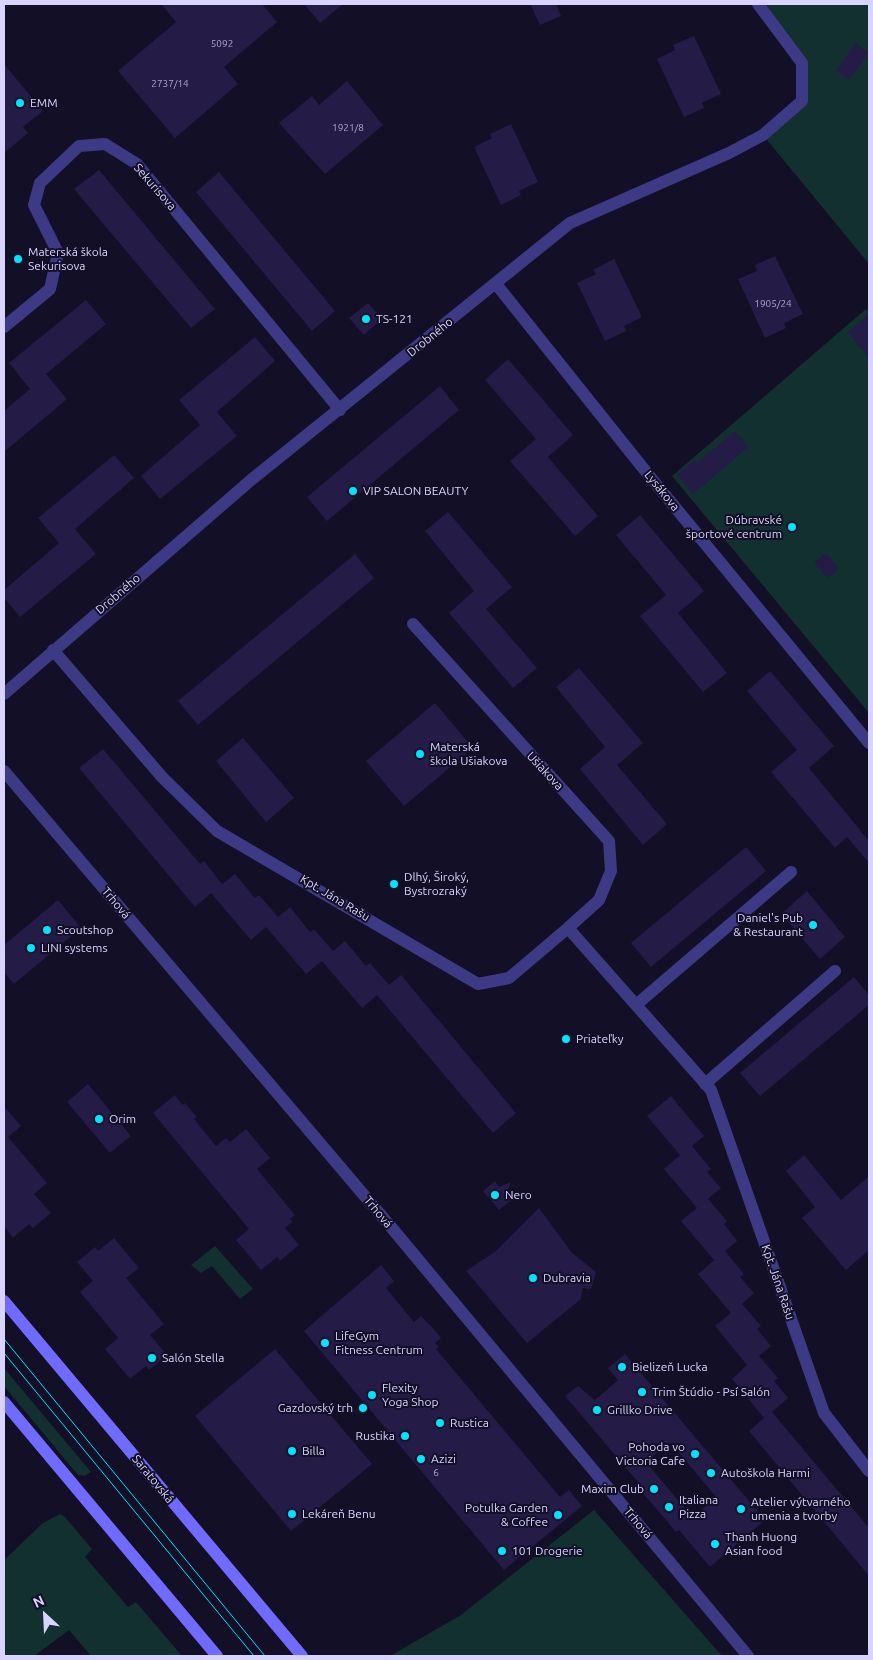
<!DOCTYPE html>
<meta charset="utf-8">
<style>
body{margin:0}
#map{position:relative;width:873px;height:1660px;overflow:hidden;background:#130f26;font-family:Ubuntu,sans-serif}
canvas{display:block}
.frame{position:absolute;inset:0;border:5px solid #d9d4ff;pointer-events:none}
.north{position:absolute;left:20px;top:1590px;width:50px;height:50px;-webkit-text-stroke:4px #130f26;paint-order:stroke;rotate:335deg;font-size:14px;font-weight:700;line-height:20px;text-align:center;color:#d9d4ff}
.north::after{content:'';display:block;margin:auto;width:18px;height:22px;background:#d9d4ff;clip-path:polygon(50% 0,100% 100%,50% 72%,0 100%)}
</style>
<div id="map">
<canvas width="873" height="1660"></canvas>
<div class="frame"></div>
<div class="north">N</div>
</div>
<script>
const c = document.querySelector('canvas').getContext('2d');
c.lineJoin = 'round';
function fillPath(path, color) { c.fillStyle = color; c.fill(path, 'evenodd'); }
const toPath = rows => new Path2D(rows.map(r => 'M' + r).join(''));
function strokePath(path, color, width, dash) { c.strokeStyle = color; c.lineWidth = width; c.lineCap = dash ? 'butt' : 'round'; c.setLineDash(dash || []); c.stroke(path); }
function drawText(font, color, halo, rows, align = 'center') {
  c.font = font + ' Ubuntu,sans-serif'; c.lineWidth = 4; c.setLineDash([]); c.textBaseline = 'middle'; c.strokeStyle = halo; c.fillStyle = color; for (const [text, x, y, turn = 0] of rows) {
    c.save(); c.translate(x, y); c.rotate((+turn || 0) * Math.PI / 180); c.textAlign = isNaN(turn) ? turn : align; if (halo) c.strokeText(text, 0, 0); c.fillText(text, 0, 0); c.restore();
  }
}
const green = toPath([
 [758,4,869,4,869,264,763,135,802,101,802,63],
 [866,309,869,311,869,713,672,476],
 [215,1246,253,1289,240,1299,212,1266,201,1273,191,1265],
 [4,1368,91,1472,85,1476,78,1475,4,1386],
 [594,1510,722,1656,390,1656,461,1615],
 [60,1514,65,1517,92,1549,85,1557,128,1607,136,1602,182,1656,91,1656,69,1630,34,1656,4,1656,4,1560,43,1523]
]);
const building = toPath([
 [161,4,262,4,277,22,224,67,238,84,175,138,118,71,176,22],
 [304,4,343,4,320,23],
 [530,4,556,4,561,16,540,25],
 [694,36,721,94,702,103,704,108,684,117,657,59,675,50,673,45],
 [856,43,869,53,849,80,836,70],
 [4,64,43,111,23,127,28,133,4,153],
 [347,81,383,125,325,174,279,123,312,96,319,105],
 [511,124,538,182,519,191,521,195,501,205,474,147,492,138,490,134],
 [99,170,215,309,191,328,74,189],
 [219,172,335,311,312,331,196,192],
 [775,256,803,314,784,323,786,328,765,338,738,279,757,271,755,265],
 [614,259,642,317,624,326,626,331,605,341,577,283,596,274,593,270],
 [86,300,106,324,46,374,67,399,4,452,4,411,30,389,9,363],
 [368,303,382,319,364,335,349,318],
 [869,314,869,358,848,332],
 [255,337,275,361,217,412,237,436,160,499,141,476,200,425,179,400],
 [508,359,573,435,548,457,598,516,575,536,510,461,536,439,485,380],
 [440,386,459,410,327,521,307,497],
 [735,431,748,447,693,494,677,475,695,460,697,463],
 [114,455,134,478,75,529,96,554,20,617,4,598,4,590,59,543,38,518],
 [448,512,512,587,486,609,537,668,513,688,449,613,474,591,425,531],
 [640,515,704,591,678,613,727,673,703,692,640,616,666,595,616,535],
 [826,553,839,569,827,578,814,562],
 [355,554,374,578,198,725,178,701],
 [579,668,643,743,617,765,667,824,643,845,580,769,605,747,556,687],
 [770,671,834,746,809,768,869,841,869,863,847,837,835,848,771,772,797,750,747,691],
 [435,703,473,748,404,806,366,761],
 [243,738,294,798,266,822,216,761],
 [103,749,200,864,204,861,222,884,235,874,255,898,259,895,278,917,290,907,310,932,314,929,333,951,345,941,366,966,370,963,389,985,401,975,516,1113,493,1133,377,995,362,1008,322,961,306,974,266,927,251,940,211,893,195,907,79,768],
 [746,847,766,871,651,967,631,943],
 [807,891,845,937,820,959,781,914],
 [58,900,81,928,14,984,4,972,4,945],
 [854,977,869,995,869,1005,760,1096,740,1073],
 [88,1084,131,1136,110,1153,67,1102],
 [175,1095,182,1105,185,1103,197,1117,194,1119,216,1146,226,1138,230,1142,246,1129,270,1158,257,1169,295,1215,290,1219,292,1222,285,1228,299,1245,280,1261,277,1257,261,1270,236,1240,249,1229,153,1113],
 [671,1096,704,1136,692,1146,711,1169,707,1172,721,1188,708,1199,727,1221,724,1224,737,1241,725,1251,744,1274,740,1277,754,1293,742,1304,761,1326,757,1329,771,1346,759,1356,778,1378,774,1381,788,1398,772,1412,869,1528,869,1576,749,1431,770,1413,764,1418,732,1379,747,1365,715,1326,731,1313,698,1274,714,1260,681,1221,697,1208,664,1169,680,1155,647,1116],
 [4,1106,21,1126,8,1137,47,1183,34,1194,51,1213,33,1228,29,1224,13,1238,4,1226],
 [804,1155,841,1200,869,1176,869,1250,846,1270,802,1218,815,1207,786,1171],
 [495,1181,499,1187,511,1182,506,1195,511,1200,499,1210,483,1191],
 [539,1208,572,1253,596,1272,591,1289,583,1288,581,1299,527,1343,466,1271,496,1251],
 [114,1238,139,1268,126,1278,164,1324,150,1335,167,1355,149,1370,146,1366,130,1379,105,1349,118,1338,80,1292,93,1281,77,1262,95,1247,98,1251],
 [381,1265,394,1281,386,1288,414,1322,421,1316,431,1326,441,1338,435,1343,439,1347,436,1349,560,1497,569,1490,582,1506,504,1570,304,1331],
 [275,1349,372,1464,291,1531,195,1416],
 [625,1354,765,1520,710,1567,679,1530,676,1532,666,1520,635,1484,638,1482,565,1396,578,1386,595,1400,618,1380,608,1368],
 [670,1442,716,1497,693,1518,646,1462]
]);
const minor = toPath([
 [496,284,651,478,869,743],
 [4,327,50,289,58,253,34,205,40,183,79,146,105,144,137,164,340,410],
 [413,624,609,841,611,871,599,900,568,928],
 [53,650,162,777,217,831,478,984,509,978,568,928,711,1090,824,1413,869,1471],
 [4,694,251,480,570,223,729,153,763,135,802,101,802,63,758,4],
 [4,771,391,1227,748,1656],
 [636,1005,791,872],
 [705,1084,835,971]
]);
const secondary = toPath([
 [4,1301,302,1656],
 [4,1402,217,1656]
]);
const tram = toPath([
 [4,1339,265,1656],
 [4,1353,254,1656]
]);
const markers = [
 [20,103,5,"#00e5ff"],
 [18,259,5,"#00e5ff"],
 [366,319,5,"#00e5ff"],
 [353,491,5,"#00e5ff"],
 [792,527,5,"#00e5ff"],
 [420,754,5,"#00e5ff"],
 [394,884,5,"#00e5ff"],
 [813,925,5,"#00e5ff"],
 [47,930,5,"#00e5ff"],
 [31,948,5,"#00e5ff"],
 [566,1039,5,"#00e5ff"],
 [99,1119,5,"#00e5ff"],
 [495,1195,5,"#00e5ff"],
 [533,1278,5,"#00e5ff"],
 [325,1343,5,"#00e5ff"],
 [152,1358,5,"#00e5ff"],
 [622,1367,5,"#00e5ff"],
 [642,1392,5,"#00e5ff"],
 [372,1395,5,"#00e5ff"],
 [363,1408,5,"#00e5ff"],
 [597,1410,5,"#00e5ff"],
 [440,1423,5,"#00e5ff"],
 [405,1436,5,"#00e5ff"],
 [292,1451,5,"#00e5ff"],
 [695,1454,5,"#00e5ff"],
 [421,1459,5,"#00e5ff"],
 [711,1473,5,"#00e5ff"],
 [654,1489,5,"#00e5ff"],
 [669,1507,5,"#00e5ff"],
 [741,1509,5,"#00e5ff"],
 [292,1514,5,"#00e5ff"],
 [558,1515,5,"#00e5ff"],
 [715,1544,5,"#00e5ff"],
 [502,1551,5,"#00e5ff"]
];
const numberNames = [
 ["5092",222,44],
 ["2737/14",170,84],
 ["1921/8",348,128],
 ["1905/24",773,304],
 ["6",436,1473]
];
const poiNames = [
 ["EMM",30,103],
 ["Materská škola",28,252],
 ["Sekurisova",28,266],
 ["TS-121",376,319],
 ["VIP SALON BEAUTY",363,491],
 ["Dúbravské",782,520,"right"],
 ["športové centrum",782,534,"right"],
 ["Materská",430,747],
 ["škola Ušiakova",430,761],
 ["Dlhý, Široký,",404,877],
 ["Bystrozraký",404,891],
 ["Daniel's Pub",803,918,"right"],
 ["& Restaurant",803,932,"right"],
 ["Scoutshop",57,930],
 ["LINI systems",41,948],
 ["Priateľky",576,1039],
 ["Orim",109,1119],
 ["Nero",505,1195],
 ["Dubravia",543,1278],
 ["LifeGym",335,1336],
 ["Fitness Centrum",335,1350],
 ["Salón Stella",162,1358],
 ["Bielizeň Lucka",632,1367],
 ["Flexity",382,1388],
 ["Yoga Shop",382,1402],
 ["Trim Štúdio - Psí Salón",652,1392],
 ["Gazdovský trh",353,1408,"right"],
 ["Grillko Drive",607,1410],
 ["Rustica",450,1423],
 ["Rustika",395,1436,"right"],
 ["Pohoda vo",685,1447,"right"],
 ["Victoria Cafe",685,1461,"right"],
 ["Billa",302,1451],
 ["Azizi",431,1459],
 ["Autoškola Harmi",721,1473],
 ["Maxim Club",644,1489,"right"],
 ["Italiana",679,1500],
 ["Pizza",679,1514],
 ["Atelier výtvarného",751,1502],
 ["umenia a tvorby",751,1516],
 ["Potulka Garden",548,1508,"right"],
 ["& Coffee",548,1522,"right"],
 ["Lekáreň Benu",302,1514],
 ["Thanh Huong",725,1537],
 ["Asian food",725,1551],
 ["101 Drogerie",512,1551]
];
const streetNames = [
 ["Sekurisova",155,187,49],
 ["Drobného",430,337,-39],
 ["Lysákova",662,491,51],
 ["Drobného",118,594,-41],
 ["Ušiakova",545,771,47],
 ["Kpt. Jána Rašu",335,898,31],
 ["Trhová",116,903,50],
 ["Trhová",378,1212,50],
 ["Kpt. Jána Rašu",778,1282,71],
 ["Saratovská",153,1479,51],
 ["Trhová",638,1523,50]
];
fillPath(green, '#12302f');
fillPath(building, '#241b47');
strokePath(minor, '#3d3a85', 12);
strokePath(secondary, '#6f6bff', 12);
strokePath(tram, '#00e5ff', 1);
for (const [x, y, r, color] of markers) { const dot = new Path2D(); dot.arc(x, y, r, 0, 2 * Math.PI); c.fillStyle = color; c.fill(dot); strokePath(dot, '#130f26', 2); }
drawText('10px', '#aca6d1', null, numberNames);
drawText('12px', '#d9d4ff', '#130f26', poiNames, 'left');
drawText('12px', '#d9d4ff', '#130f26', streetNames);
</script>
